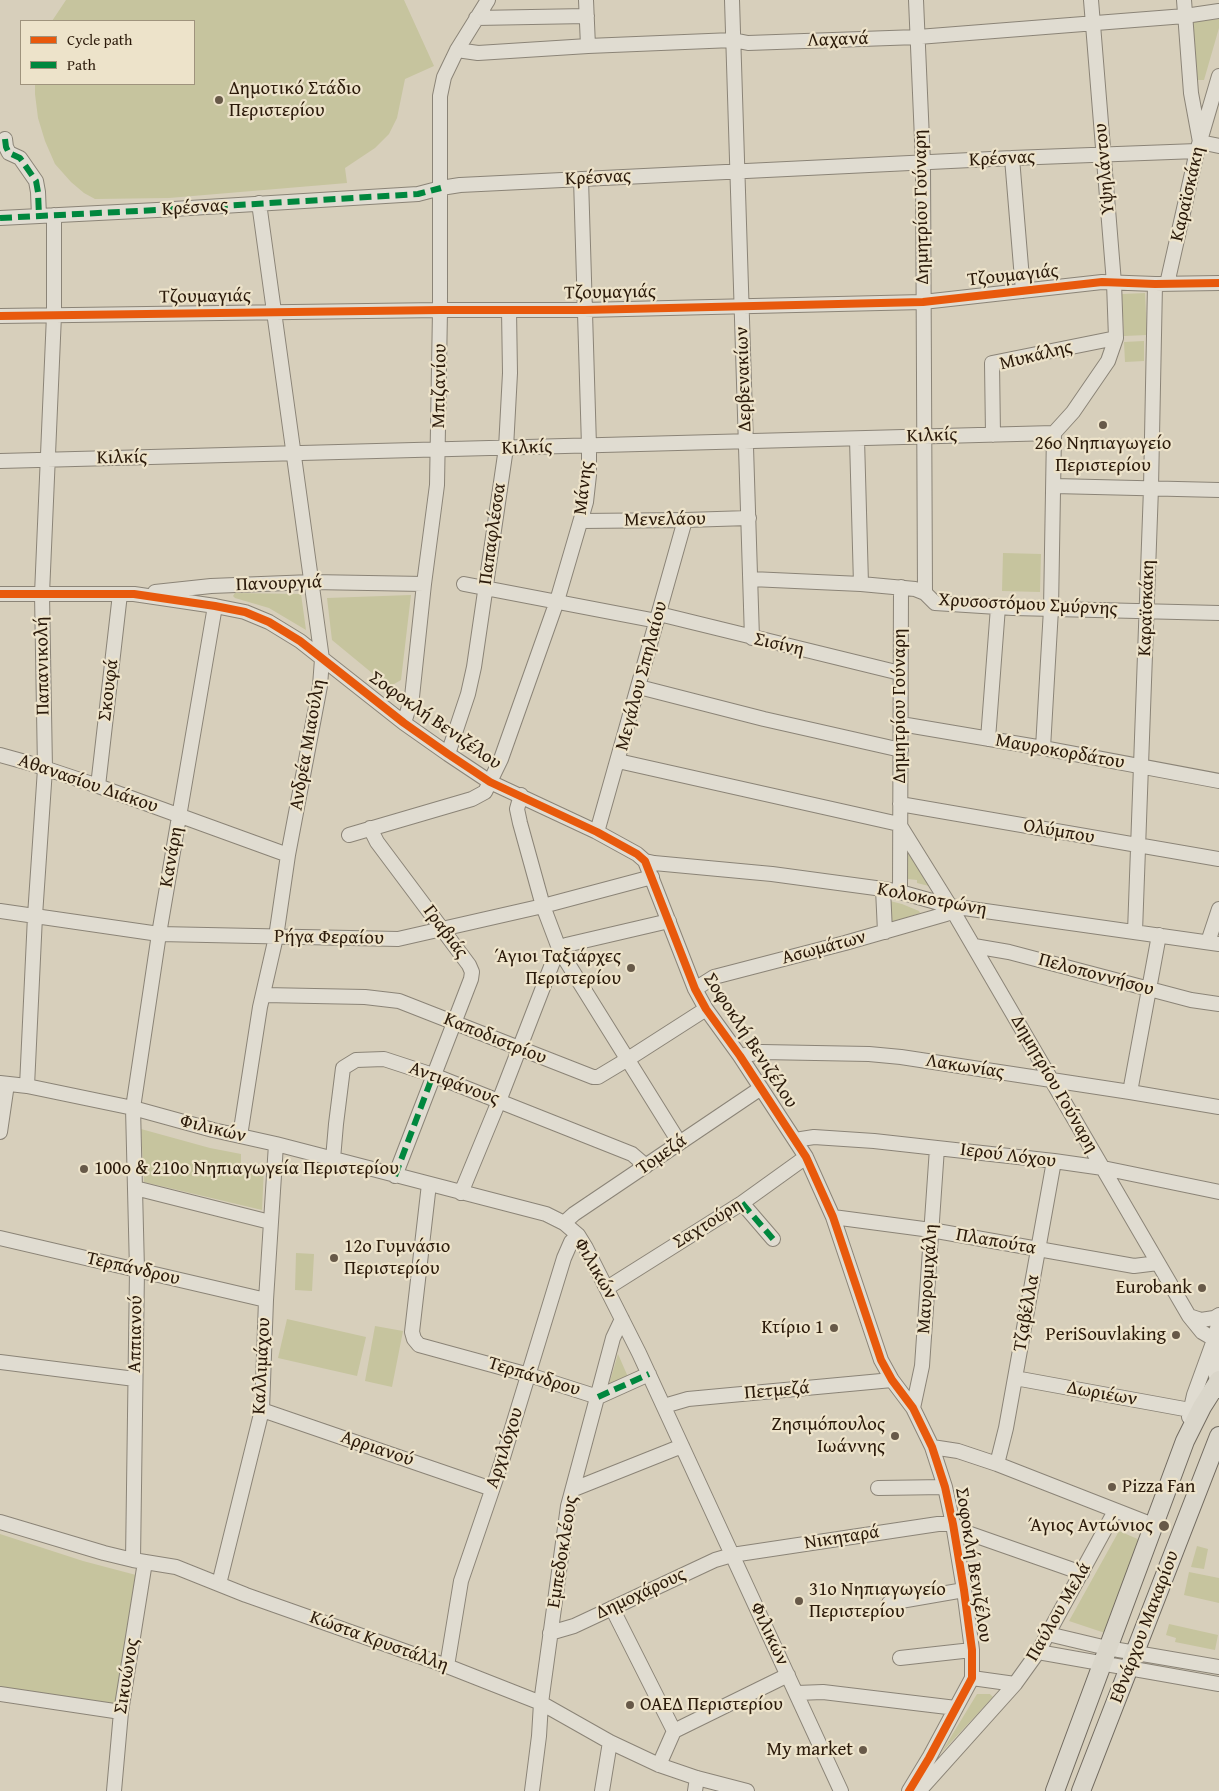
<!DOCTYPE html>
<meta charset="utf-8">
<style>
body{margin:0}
#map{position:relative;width:1219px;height:1791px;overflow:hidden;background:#d7cfbb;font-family:"Gentium Book Plus",serif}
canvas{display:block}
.legend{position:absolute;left:20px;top:20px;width:175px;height:65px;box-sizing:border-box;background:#ede3ca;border:1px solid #9f937d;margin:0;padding:6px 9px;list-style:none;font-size:15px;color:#2b1a0a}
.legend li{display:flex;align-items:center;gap:10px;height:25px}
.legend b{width:25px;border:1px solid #9f937d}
</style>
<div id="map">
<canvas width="1219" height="1791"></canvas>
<ul class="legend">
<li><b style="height:6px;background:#e8590c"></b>Cycle path</li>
<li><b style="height:6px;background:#00873e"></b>Path</li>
</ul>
</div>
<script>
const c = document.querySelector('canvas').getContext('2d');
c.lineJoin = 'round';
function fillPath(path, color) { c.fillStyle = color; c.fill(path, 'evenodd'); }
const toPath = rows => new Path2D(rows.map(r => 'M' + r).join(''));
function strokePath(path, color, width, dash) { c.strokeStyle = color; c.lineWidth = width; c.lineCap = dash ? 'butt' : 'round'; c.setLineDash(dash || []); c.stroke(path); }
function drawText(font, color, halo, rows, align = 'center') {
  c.font = font + ' "Gentium Book Plus",serif'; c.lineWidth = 4.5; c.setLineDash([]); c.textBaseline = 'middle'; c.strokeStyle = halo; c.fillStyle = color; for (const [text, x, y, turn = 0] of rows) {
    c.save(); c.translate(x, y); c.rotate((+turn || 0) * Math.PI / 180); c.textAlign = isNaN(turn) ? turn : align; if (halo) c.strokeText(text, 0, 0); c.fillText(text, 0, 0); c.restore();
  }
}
const green = toPath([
 [66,0,404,0,434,66,405,79,397,118,389,134,375,148,345,168,347,183,169,198,95,199,84,193,71,182,55,164,45,141,38,118,35,94,35,84,194,84,194,21,52,21],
 [1219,19,1219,28,1204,80,1196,80,1189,22],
 [1145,293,1147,335,1124,336,1122,294],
 [1144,341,1144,361,1125,362,1124,342],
 [1003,553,1041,554,1040,592,1002,591],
 [235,593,301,594,306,630,269,608,235,598,233,596],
 [411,595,401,680,389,687,332,640,327,598],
 [907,845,933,887,917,883,917,880,908,879],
 [890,901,902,904,919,911,920,913,890,923],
 [141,1129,210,1148,241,1154,241,1163,264,1168,262,1210,144,1182],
 [296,1253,314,1254,312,1291,295,1290],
 [287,1319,366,1337,357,1376,278,1358],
 [375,1326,403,1331,392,1387,365,1381],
 [618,1354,628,1377,609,1384],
 [1119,1531,1140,1540,1105,1633,1069,1621],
 [0,1534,83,1561,136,1575,118,1705,0,1687],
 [1197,1546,1208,1549,1204,1569,1191,1567],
 [1189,1572,1219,1578,1219,1603,1184,1595],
 [1169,1624,1218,1635,1215,1650,1175,1642,1176,1638,1166,1635],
 [977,1694,990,1694,993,1697,941,1753]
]);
const minor = toPath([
 [586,0,588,46],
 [732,0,752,638],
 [916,0,923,163,925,593],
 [1184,0,1191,93,1200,142,1219,146],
 [476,18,587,16],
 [457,50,478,53,588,46,733,40,748,43,918,37,1185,16,1219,11],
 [5,139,6,147,9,153,20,158,36,181,38,192,39,216],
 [1012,158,1023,291],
 [0,218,157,210,418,194,441,188,460,185,1012,158,1197,151],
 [1167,284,1197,151,1219,76],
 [0,316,440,310,584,310,923,302,1102,282,1155,284,1219,283],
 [993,435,992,363,1116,338],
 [857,439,861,584],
 [0,461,1054,433],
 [1054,486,1219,490],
 [581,521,685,520,749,518],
 [751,579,861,584,915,589,925,593,935,603,1013,608,1219,613],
 [464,584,657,621],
 [155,592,211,586,312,582,424,584],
 [0,594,134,594,215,606,245,612,269,622,300,641,404,723,448,754,490,782,597,832,637,854,645,861,695,989,706,1009,740,1056,806,1157,833,1217,881,1360,892,1380,913,1408,932,1447,945,1487,953,1524,964,1590,972,1650,972,1678,929,1758,909,1791],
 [659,614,900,673],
 [639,687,764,719,901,750],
 [404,723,412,697,424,584,437,485,440,310,440,96,444,77,457,50,488,0],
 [901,724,1043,748,1219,781],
 [988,739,998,607],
 [1043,748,1051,609,1054,433,1073,412,1108,361,1116,338,1114,283,1091,0],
 [448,754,468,694,474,667,506,448,510,373,509,310],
 [0,755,29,763,98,786,288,855],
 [618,761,899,824],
 [98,786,120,594],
 [521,795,517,809,520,823,543,906,560,951,679,1142],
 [900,804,1219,859],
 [899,824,950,906,1189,1316,1202,1332,1219,1342],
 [370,828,377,842,469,965,472,972,471,979,395,1176],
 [597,832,685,520],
 [349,835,472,799,485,792,501,759,557,601,586,502,589,475,589,446,581,179],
 [645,861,654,863,772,874,883,889,900,892,950,906,1219,944],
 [883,889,885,932],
 [900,892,901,587],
 [0,911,159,934,398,939,543,906,652,877],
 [1135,932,1151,488,1155,284],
 [1208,942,1219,909],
 [974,946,1009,952,1191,1000,1219,1004],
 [695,989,714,977,845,943,946,914,950,906],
 [264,995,365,997,399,1001,593,1077,598,1077,628,1059,706,1009],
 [740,1056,762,1052,869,1054,901,1057,1130,1092,1219,1107],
 [0,1083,27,1086,133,1108,213,1130,276,1144,546,1214,564,1223,578,1235,586,1248,639,1353,841,1791],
 [27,1086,35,916,45,769,42,594,54,315,54,215],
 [1130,1092,1159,935],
 [0,1132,7,1084],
 [240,1136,260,1007,276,937,288,855,320,686,322,659,259,203],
 [795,1140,814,1137,874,1141,1054,1161,1103,1168,1219,1192],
 [333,1159,336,1124,343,1068,356,1060,384,1059,433,1075,632,1154,646,1166],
 [429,1184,412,1332,414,1339,419,1345,529,1375,598,1397,649,1374],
 [135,1188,270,1222],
 [461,1193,499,1101,554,959,560,951,566,945,669,921],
 [742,1203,773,1239],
 [833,1217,931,1230,1134,1266,1158,1263],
 [564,1223,574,1214,761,1088],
 [0,1238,266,1300],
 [607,1288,742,1203,806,1157],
 [1189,1316,1201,1320,1214,1318,1219,1315],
 [0,1362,135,1379],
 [1015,1378,1190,1410],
 [1219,1391,1213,1361,1214,1340,1219,1321],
 [664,1406,688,1399,892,1380],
 [913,1408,922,1366,937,1148],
 [262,1410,492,1489],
 [1189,1417,1194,1395,1214,1340],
 [932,1447,958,1451,997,1464,1153,1525],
 [997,1464,1006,1428,1054,1161],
 [878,1488,945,1487],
 [574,1489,682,1446],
 [0,1522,104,1553,133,1560,176,1567,246,1595,447,1666,541,1703,610,1742,659,1765,697,1778,747,1791],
 [133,1560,137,1270,133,1108,159,934,215,606],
 [219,1584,262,1410,266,1300,276,1144],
 [889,1603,964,1590],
 [612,1608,674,1731],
 [550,1633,574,1626,715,1560,732,1555,938,1524,953,1524,965,1532,1082,1573],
 [1048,1634,1107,1648,1219,1667],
 [1038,1652,1219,1684],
 [900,1658,972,1650],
 [447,1666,461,1581,501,1464,564,1258,571,1242,578,1235],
 [972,1678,1015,1684],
 [797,1693,823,1692,956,1708],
 [0,1694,121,1712],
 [659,1765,674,1731,788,1675],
 [114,1791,121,1712,145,1562],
 [532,1791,539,1736,541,1703,568,1506,613,1338,622,1319],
 [602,1791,610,1742],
 [695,1791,697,1778],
 [919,1791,1015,1684,1038,1652,1115,1511]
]);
const major = toPath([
 [1055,1791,1185,1441,1202,1407,1219,1380],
 [1081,1791,1219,1436]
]);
const quiet = toPath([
 [5,139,6,147,9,153,20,158,36,181,38,192,39,216],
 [0,218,157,210,418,194,441,188],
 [395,1176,433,1075],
 [742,1203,773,1239],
 [598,1397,649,1374]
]);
const cycleway = toPath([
 [0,316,440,310,584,310,923,302,1102,282,1155,284,1219,283],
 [0,594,134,594,215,606,245,612,269,622,300,641,404,723,448,754,490,782,597,832,637,854,645,861,695,989,706,1009,740,1056,806,1157,833,1217,881,1360,892,1380,913,1408,932,1447,945,1487,953,1524,964,1590,972,1650,972,1678,929,1758,909,1791]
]);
const markers = [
 [219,100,5,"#675948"],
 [1103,425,5,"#675948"],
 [631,968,5,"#675948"],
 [84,1169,5,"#675948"],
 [334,1258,5,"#675948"],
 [1202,1288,5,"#675948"],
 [834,1328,5,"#675948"],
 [1176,1335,5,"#675948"],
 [895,1436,5,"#675948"],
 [1112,1487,5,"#675948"],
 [1164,1526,6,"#675948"],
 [799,1601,5,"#675948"],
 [630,1705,5,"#675948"],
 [863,1750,5,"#675948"]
];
const streetNames = [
 ["Λαχανά",838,40,-2],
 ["Κρέσνας",1002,159,-3],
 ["Υψηλάντου",1105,169,-95],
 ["Κρέσνας",598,178,-3],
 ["Καραϊσκάκη",1188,194,-77],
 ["Δημητρίου Γούναρη",922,207,-91],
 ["Κρέσνας",195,208,-4],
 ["Τζουμαγιάς",1013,276,-6],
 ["Τζουμαγιάς",610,293,-1],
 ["Τζουμαγιάς",205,297,-1],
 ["Μυκάλης",1036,356,-14],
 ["Δερβενακίων",744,379,-92],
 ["Μπιζανίου",440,386,-89],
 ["Κιλκίς",932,436,-2],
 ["Κιλκίς",527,448,-2],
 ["Κιλκίς",122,458,-1],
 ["Μάνης",584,488,-83],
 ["Μενελάου",665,520,-1],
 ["Παπαφλέσσα",493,534,-82],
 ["Πανουργιά",279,584,-2],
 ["Χρυσοστόμου Σμύρνης",1028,605,3],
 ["Καραϊσκάκη",1147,608,-88],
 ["Σισίνη",779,645,13],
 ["Παπανικολή",43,666,-91],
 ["Μεγάλου Σπηλαίου",642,676,-75],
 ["Σκουφά",109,690,-83],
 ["Δημητρίου Γούναρη",900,706,-90],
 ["Σοφοκλή Βενιζέλου",435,721,35],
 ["Ανδρέα Μιαούλη",308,745,-80],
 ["Μαυροκορδάτου",1060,752,10],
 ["Αθανασίου Διάκου",88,784,19],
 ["Ολύμπου",1059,832,10],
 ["Κανάρη",172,857,-80],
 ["Κολοκοτρώνη",932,900,11],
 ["Γραβιάς",445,932,53],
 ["Ρήγα Φεραίου",329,938,1],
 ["Ασωμάτων",824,948,-15],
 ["Πελοποννήσου",1096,975,15],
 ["Καποδιστρίου",495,1039,22],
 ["Σοφοκλή Βενιζέλου",750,1041,57],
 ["Λακωνίας",965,1067,9],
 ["Αντιφάνους",454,1084,20],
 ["Δημητρίου Γούναρη",1054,1084,60],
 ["Φιλικών",213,1129,14],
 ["Τομεζά",662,1155,-35],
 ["Ιερού Λόχου",1008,1156,7],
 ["Σαχτούρη",708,1224,-32],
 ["Πλαπούτα",996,1242,10],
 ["Τερπάνδρου",133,1269,13],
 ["Φιλικών",595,1269,60],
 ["Μαυρομιχάλη",928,1279,-86],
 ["Τζαβέλλα",1027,1313,-80],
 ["Αππιανού",136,1334,-89],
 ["Καλλιμάχου",262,1366,-87],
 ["Τερπάνδρου",534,1377,17],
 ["Πετμεζά",777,1391,-5],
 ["Δωριέων",1102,1394,10],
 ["Αρχιλόχου",505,1448,-72],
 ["Αρριανού",377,1449,19],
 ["Νικηταρά",842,1538,-9],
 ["Εμπεδοκλέους",563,1552,-81],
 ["Σοφοκλή Βενιζέλου",973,1565,81],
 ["Δημοχάρους",641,1594,-25],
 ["Παύλου Μελά",1059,1612,-60],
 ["Εθνάρχου Μακαρίου",1145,1627,-69],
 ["Φιλικών",769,1634,65],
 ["Κώστα Κρυστάλλη",379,1642,20],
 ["Σικυώνος",127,1676,-81]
];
const poiNames = [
 ["Δημοτικό Στάδιο",229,89,"left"],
 ["Περιστερίου",229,111,"left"],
 ["26ο Νηπιαγωγείο",1103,444,"center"],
 ["Περιστερίου",1103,466,"center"],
 ["Άγιοι Ταξιάρχες",621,957],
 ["Περιστερίου",621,979],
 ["100ο & 210ο Νηπιαγωγεία Περιστερίου",94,1169,"left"],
 ["12ο Γυμνάσιο",344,1247,"left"],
 ["Περιστερίου",344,1269,"left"],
 ["Eurobank",1192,1288],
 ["Κτίριο 1",824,1328],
 ["PeriSouvlaking",1166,1335],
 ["Ζησιμόπουλος",885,1425],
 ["Ιωάννης",885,1447],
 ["Pizza Fan",1122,1487,"left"],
 ["Άγιος Αντώνιος",1153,1526],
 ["31ο Νηπιαγωγείο",809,1590,"left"],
 ["Περιστερίου",809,1612,"left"],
 ["ΟΑΕΔ Περιστερίου",640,1705,"left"],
 ["My market",853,1750]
];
fillPath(green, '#c6c49e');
strokePath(minor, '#8b8477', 16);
strokePath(major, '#726b60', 20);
strokePath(minor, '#e0dcd1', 14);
strokePath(major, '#dad6ca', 18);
strokePath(quiet, '#00873e', 6, [12, 6]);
strokePath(cycleway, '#e8590c', 8);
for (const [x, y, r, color] of markers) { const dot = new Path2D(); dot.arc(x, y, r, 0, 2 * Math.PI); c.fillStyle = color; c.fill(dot); strokePath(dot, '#ede3ca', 2); }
drawText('19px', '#2b1a0a', '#ede3ca', streetNames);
drawText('19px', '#2b1a0a', '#ede3ca', poiNames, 'right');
</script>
